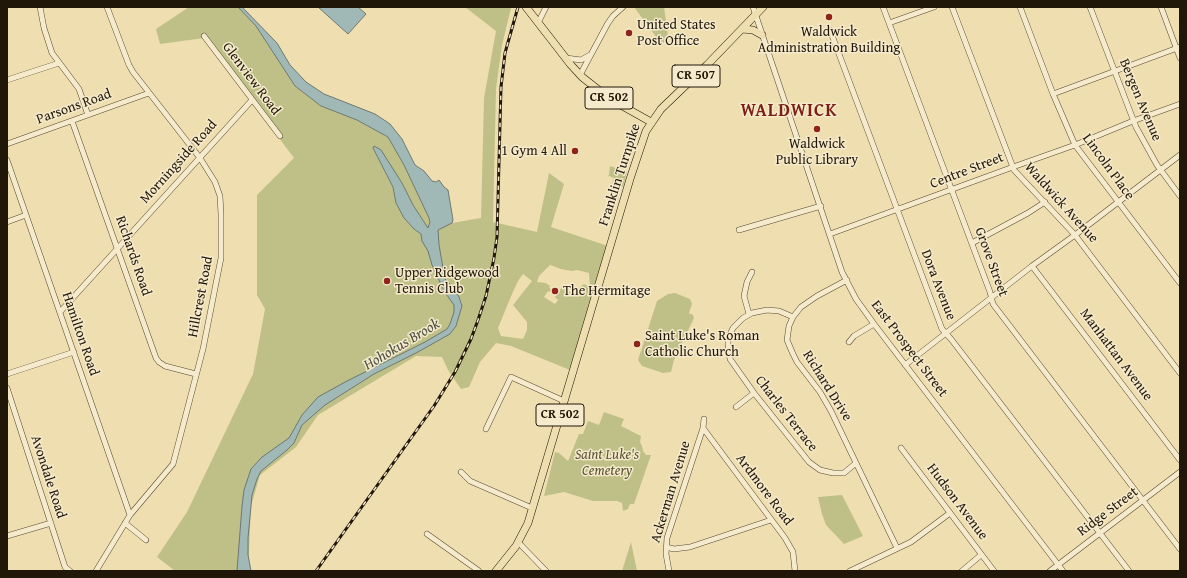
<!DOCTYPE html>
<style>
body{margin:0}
#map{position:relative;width:1187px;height:578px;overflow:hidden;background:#efdeaf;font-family:"Gentium Book Plus",serif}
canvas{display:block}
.frame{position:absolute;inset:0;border:8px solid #211708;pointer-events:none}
</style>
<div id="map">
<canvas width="1187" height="578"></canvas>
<div class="frame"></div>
</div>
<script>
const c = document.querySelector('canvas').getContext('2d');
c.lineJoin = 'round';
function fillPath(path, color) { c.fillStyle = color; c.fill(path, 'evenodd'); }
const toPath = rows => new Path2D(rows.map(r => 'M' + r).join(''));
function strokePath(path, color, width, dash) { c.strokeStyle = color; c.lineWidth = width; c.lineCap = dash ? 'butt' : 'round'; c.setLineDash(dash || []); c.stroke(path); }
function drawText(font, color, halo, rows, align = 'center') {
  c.font = font + ' "Gentium Book Plus",serif'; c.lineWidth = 3; c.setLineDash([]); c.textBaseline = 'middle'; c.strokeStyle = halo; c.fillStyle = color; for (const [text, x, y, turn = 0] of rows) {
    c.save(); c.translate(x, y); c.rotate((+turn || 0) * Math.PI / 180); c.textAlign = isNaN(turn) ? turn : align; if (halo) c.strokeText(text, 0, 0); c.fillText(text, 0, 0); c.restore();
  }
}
const green = toPath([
 [189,7,238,7,256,26,295,86,321,106,357,120,388,137,404,165,429,218,430,222,428,228,413,205,402,183,380,150,373,148,393,187,396,203,404,218,414,229,421,234,422,240,433,232,452,223,481,218,484,98,496,31,465,7,510,7,511,8,502,45,496,89,493,222,537,232,549,173,564,184,551,227,608,246,570,370,511,346,496,343,480,362,469,387,461,389,448,370,442,357,416,356,318,415,296,447,260,475,251,506,248,571,175,571,157,557,187,512,253,374,265,309,257,295,257,195,294,158,204,38,160,44,156,29],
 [550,265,561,269,572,271,577,270,589,273,590,289,588,286,584,284,575,291,570,292,562,287,555,297,558,300,555,304,544,297,548,291,550,292,552,290,549,288,550,286,546,283,537,282,539,276],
 [523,274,532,281,513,305,527,322,527,330,523,339,501,336,498,328,512,294,518,281],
 [634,7,664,7,668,36,662,45],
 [610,166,627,172,623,187,612,183,614,178,607,175,609,175],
 [675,293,690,299,692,304,689,313,693,315,694,318,674,360,671,372,663,373,642,366,638,360,657,301,668,294],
 [604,412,624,419,621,426,641,436,640,442,642,446,643,451,646,455,651,455,634,504,630,504,628,509,623,511,622,503,617,501,593,501,564,492,544,496,555,452,559,453,568,461,579,434,583,434,588,421,599,425],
 [842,495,863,536,844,544,826,525,822,514,818,497],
 [631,542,637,571,622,571]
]);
const water = toPath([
 [238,7,242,7,277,43,290,65,306,82,324,94,375,114,390,124,402,139,415,165,424,171,432,181,436,182,439,180,444,187,448,190,453,220,452,223,438,230,439,245,445,279,452,286,459,297,462,306,456,326,450,334,416,353,374,374,325,405,302,425,294,443,287,450,261,471,257,479,252,495,248,538,248,555,251,571,237,571,242,506,244,490,251,469,262,457,289,438,302,415,318,397,347,381,425,342,447,329,450,324,454,312,454,305,444,291,432,265,428,251,422,241,421,234,414,229,404,218,396,203,393,187,373,148,374,146,381,150,402,183,413,205,428,228,430,222,429,218,404,165,388,137,357,120,321,106,295,86,256,26,238,7],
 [318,7,358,7,366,14,348,34,318,7]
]);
const minor = toPath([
 [40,7,44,28,52,53,79,89,88,115],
 [753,7,842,272,856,299,874,324,1063,571],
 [883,7,990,292,993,304,1180,549],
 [952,7,1014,170,1075,235,1180,373],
 [1020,7,1053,94,1075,145,1180,283],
 [1090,7,1136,127,1157,165,1180,196],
 [1161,7,1180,58],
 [538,23,546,7],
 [889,23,934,7],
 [830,30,942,329,951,339,1129,571],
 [204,36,280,136],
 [566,58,581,60,590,55],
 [580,75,608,23,613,16,623,7],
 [7,80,59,63],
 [1053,94,1180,47],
 [72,121,156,358,159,362,165,366,196,374],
 [7,144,149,93],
 [7,160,130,515],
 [7,222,26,215],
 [739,230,821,206],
 [830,234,1013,167,1075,145,1133,121,1180,104],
 [972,243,1028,213,1045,202],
 [1032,266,1180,460],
 [847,280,817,296,801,307,793,317,789,326,787,340,793,354,797,362,820,392,831,411,897,548],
 [60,312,252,100],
 [749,314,744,296,747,282,752,272],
 [793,317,779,311,767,310,752,313,743,318,733,328,728,339,728,345,730,359,754,393,809,462,820,470,833,473,844,473,856,463],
 [849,342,854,336,874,324],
 [905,365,1032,266,1075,235,1180,155],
 [7,374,74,352],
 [7,388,65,567,70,571],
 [736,407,754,393],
 [703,428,785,538,793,552,795,571],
 [486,429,511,377,564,401],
 [901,448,994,571],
 [461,472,470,481,532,508],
 [125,523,146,540],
 [427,534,479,571],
 [7,536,51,523],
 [518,542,546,571],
 [666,547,674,549,690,547,771,520],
 [96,571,130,515,173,464,203,349,221,258,221,214,220,196,215,182,200,158,133,72,129,65,107,7],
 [669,571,666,554,667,538,703,428,704,419],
 [850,571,911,542,950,513],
 [962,571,981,555],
 [1050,571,1180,472]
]);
const major = toPath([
 [526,7,571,65,582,77,610,99,651,122],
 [742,29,753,30,762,35],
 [496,571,516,546,528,523,630,179,646,131,661,109,707,65,763,7]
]);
const rail = toPath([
 [316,571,434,406,455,372,471,339,478,320,486,296,494,258,497,237,501,87,505,53,518,7]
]);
const markers = [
 [829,17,4,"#8f2418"],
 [629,33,4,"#8f2418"],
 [817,129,4,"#8f2418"],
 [575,151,4,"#8f2418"],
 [387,281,4,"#8f2418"],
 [555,291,4,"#8f2418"],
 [637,344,4,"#8f2418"]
];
const shields = [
 [696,76,48],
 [609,98,48],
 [560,415,48]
];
const shieldNames = [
 ["CR 507",696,76],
 ["CR 502",609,98],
 ["CR 502",560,415]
];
const poiNames = [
 ["United States",637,25],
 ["Post Office",637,41],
 ["Waldwick",829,32,"center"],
 ["Administration Building",829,48,"center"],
 ["Waldwick",817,144,"center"],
 ["Public Library",817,160,"center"],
 ["1 Gym 4 All",567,151,"right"],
 ["Upper Ridgewood",395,273],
 ["Tennis Club",395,289],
 ["The Hermitage",563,291],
 ["Saint Luke's Roman",645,336],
 ["Catholic Church",645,352]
];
const streetNames = [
 ["Glenview Road",251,79,53],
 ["Bergen Avenue",1140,100,67],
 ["Parsons Road",74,107,-20],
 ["Morningside Road",179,162,-48],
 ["Lincoln Place",1108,167,54],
 ["Centre Street",967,171,-21],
 ["Franklin Turnpike",620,175,-72],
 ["Waldwick Avenue",1061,203,48],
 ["Richards Road",133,256,71],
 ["Grove Street",991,262,70],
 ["Dora Avenue",938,285,69],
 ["Hillcrest Road",201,297,-79],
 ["Hamilton Road",80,334,71],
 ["East Prospect Street",909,349,53],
 ["Manhattan Avenue",1116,355,53],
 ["Richard Drive",827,386,58],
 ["Charles Terrace",786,414,52],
 ["Avondale Road",48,477,72],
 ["Ardmore Road",764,490,53],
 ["Ackerman Avenue",671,492,-73],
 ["Hudson Avenue",957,502,53],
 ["Ridge Street",1108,512,-37]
];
const parkNames = [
 ["Saint Luke's",607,455],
 ["Cemetery",607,471]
];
const waterNames = [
 ["Hohokus Brook",402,345,-31]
];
const districtNames = [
 ["WALDWICK",789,111]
];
fillPath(green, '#bfc087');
fillPath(water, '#a0b9b7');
strokePath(water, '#6d7871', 1);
strokePath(minor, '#544932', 6);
strokePath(major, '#211708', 8);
strokePath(minor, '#f5eacb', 5);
strokePath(major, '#efdeaf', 7);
strokePath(rail, '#211708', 3);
strokePath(rail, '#f5eacb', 1.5, [4.5]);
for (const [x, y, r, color] of markers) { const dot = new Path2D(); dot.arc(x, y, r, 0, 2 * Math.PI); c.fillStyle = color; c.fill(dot); strokePath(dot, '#f5eacb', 1.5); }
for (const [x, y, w] of shields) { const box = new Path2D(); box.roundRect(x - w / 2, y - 11, w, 22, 3); c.fillStyle = '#f5eacb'; c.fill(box); strokePath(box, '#211708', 1); }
drawText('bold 13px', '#211708', null, shieldNames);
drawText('14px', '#211708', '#f5eacb', poiNames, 'left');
drawText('14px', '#211708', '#f5eacb', streetNames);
drawText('italic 14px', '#585234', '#f5eacb', parkNames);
drawText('italic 15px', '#4d5045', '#f5eacb', waterNames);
c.letterSpacing = '1px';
drawText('bold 18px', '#7a1f14', '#f5eacb', districtNames);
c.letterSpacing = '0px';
</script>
